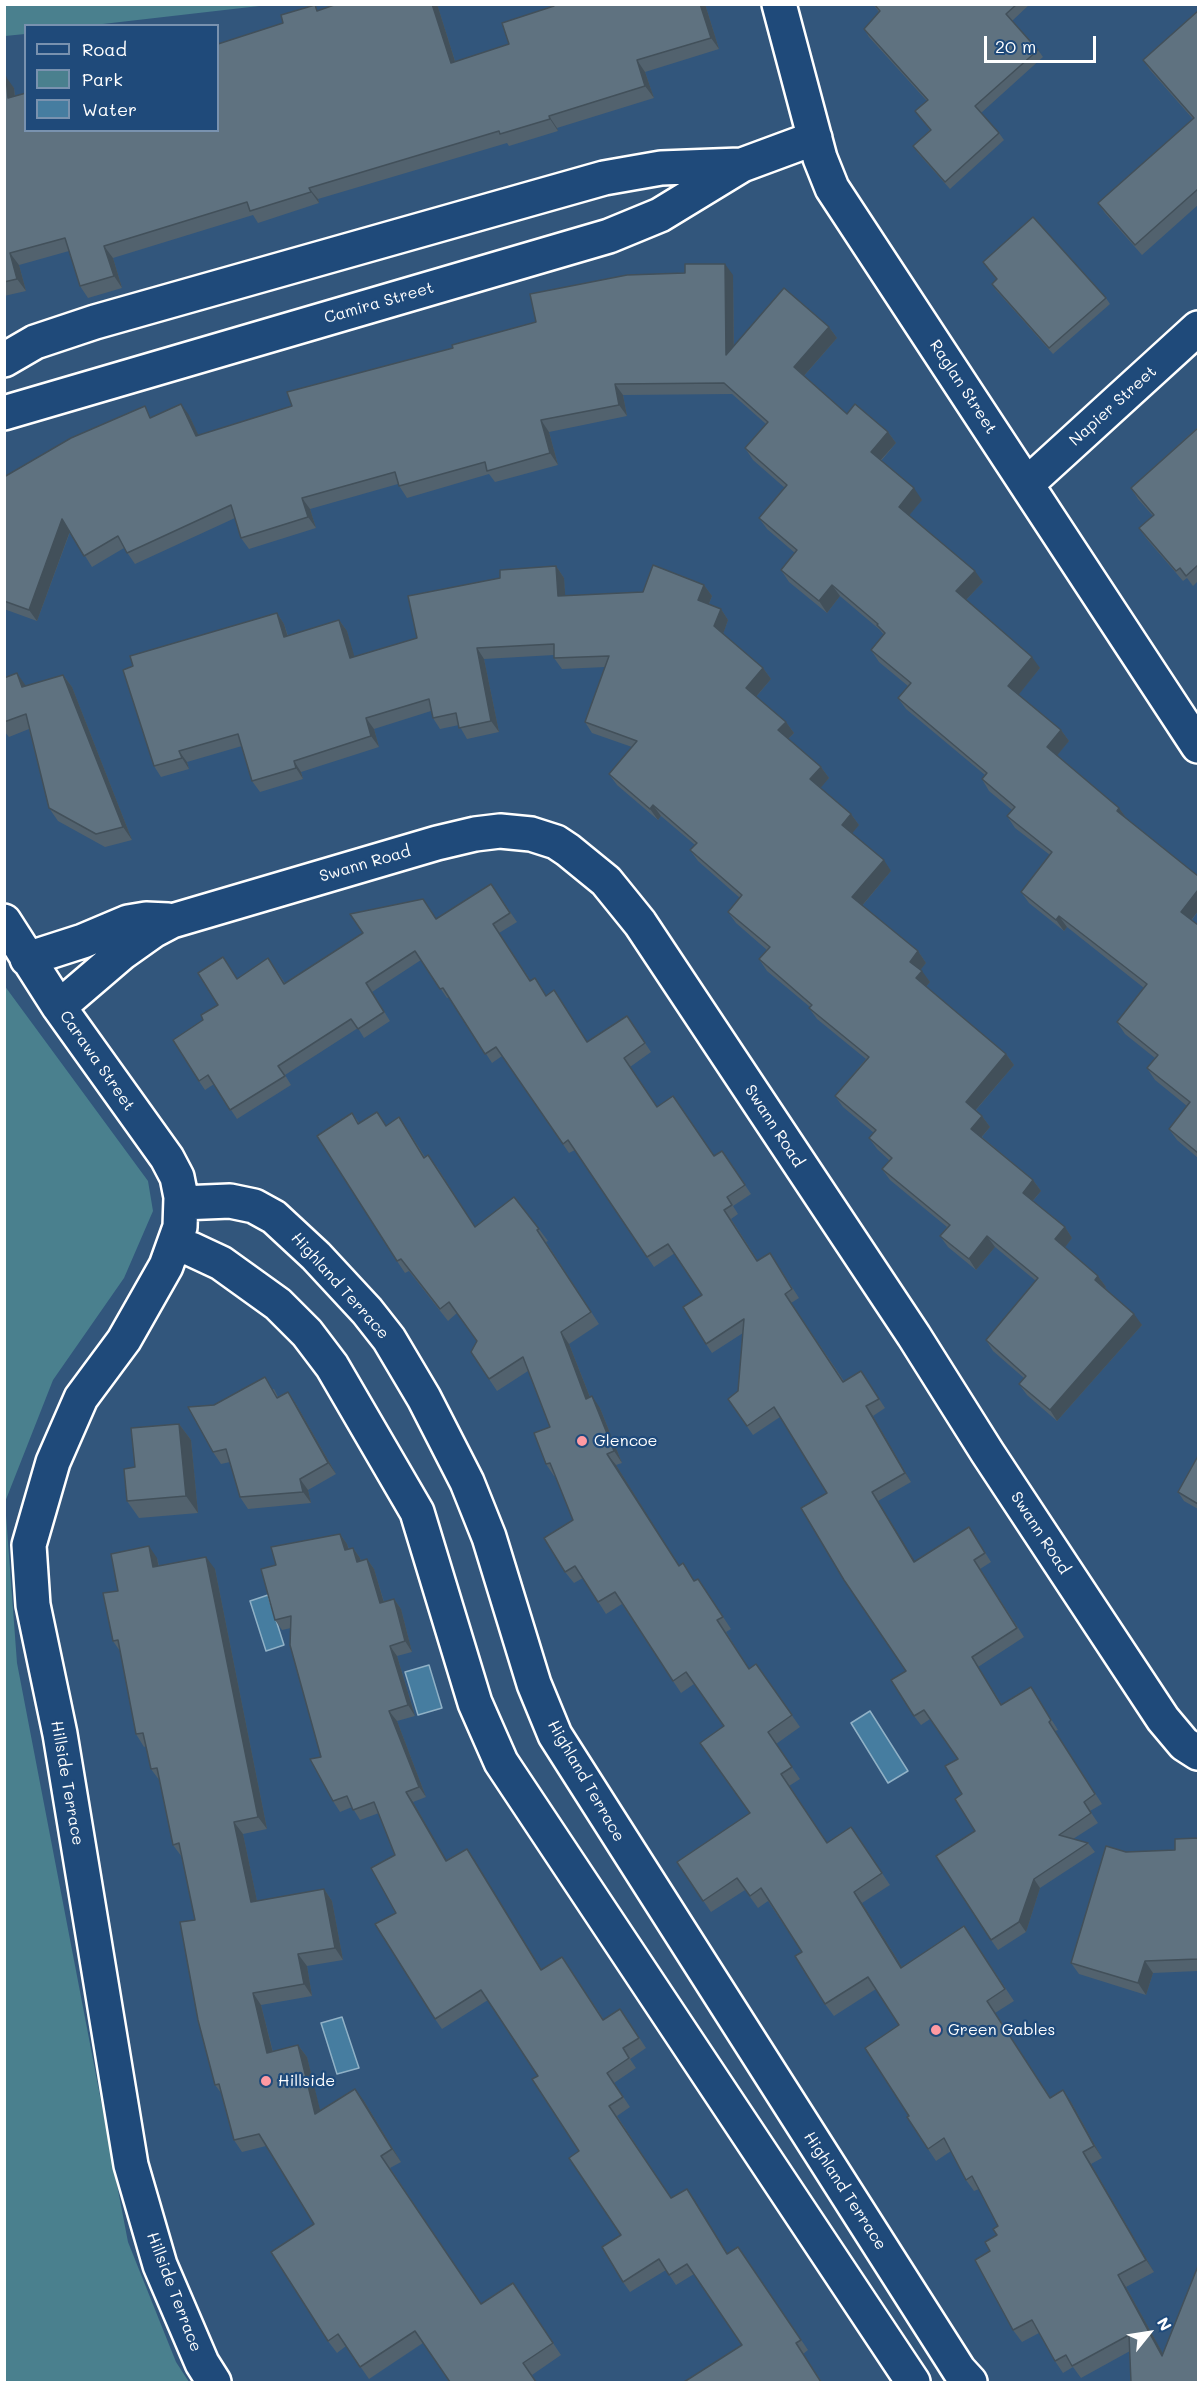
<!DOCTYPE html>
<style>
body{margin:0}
#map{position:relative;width:1203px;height:2387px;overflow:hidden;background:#32567c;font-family:Mali,sans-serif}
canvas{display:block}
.frame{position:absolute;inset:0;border:6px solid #fff;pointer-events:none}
.legend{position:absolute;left:24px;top:24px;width:195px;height:108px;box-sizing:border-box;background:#1f4a7a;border:2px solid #7992af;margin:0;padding:8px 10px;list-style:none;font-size:18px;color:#fff}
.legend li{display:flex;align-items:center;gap:12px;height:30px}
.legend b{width:30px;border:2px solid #7992af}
.north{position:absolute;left:1119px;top:2303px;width:60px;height:60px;-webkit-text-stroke:4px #1f4a7a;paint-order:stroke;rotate:60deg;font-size:16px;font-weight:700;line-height:24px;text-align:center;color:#fff}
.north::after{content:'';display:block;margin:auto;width:21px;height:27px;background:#fff;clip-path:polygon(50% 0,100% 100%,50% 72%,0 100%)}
.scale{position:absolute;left:984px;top:36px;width:112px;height:27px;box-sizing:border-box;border:3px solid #fff;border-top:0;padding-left:8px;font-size:18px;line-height:21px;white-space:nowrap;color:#fff;-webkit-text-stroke:4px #1f4a7a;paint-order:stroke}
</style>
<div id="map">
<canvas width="1203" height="2387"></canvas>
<div class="frame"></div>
<ul class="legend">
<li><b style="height:8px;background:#1f4a7a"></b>Road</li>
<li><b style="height:16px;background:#4a808e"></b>Park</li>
<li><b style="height:16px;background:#467da0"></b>Water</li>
</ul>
<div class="north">N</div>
<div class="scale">20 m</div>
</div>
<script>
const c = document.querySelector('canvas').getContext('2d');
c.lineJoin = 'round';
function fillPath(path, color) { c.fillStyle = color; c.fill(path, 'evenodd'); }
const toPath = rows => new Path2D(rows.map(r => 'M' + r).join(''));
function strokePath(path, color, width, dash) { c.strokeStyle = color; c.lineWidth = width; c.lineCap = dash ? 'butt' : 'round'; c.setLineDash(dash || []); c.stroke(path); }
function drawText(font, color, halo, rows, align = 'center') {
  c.font = font + ' Mali,sans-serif'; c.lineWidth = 4.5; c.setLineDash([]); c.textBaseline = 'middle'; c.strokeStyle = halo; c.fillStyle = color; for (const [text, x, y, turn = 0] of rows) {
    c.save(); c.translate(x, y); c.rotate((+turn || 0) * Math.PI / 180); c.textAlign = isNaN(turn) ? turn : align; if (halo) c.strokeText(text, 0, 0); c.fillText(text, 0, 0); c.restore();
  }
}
const green = toPath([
 [4,5,5,4,268,5,94,25,26,26,25,34,5,36],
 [4,985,148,1181,153,1211,124,1278,53,1380,5,1502,17,1663,128,2242,176,2362,189,2382,5,2382]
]);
const water = toPath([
 [268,1595,284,1645,266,1651,250,1601,268,1595],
 [429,1665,442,1708,418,1715,405,1672,429,1665],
 [870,1711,908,1771,888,1783,851,1723,870,1711],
 [342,2017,359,2068,337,2074,321,2023,342,2017]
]);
const minor = toPath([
 [779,4,820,158,832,188,1198,746],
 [4,360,35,342,95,322,604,178,661,168,740,165],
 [4,413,609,236,660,215,742,165,815,138],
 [1027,484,1198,328],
 [4,921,59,1007,167,1158,177,1177,181,1197,180,1227,166,1266,124,1340,81,1398,53,1462,29,1545,33,1605,60,1734,131,2165,160,2265,202,2363,214,2382],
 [27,959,83,941,128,922,146,919,168,920],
 [59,1007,122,953,153,931,172,921,437,843,475,834,500,831,531,834,556,842,568,850,606,881,640,923,914,1336,987,1452,1163,1719,1184,1744,1198,1753],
 [181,1203,230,1201,254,1206,274,1217,316,1256,367,1311,389,1339,424,1398,467,1482,489,1537,534,1684,555,1735,959,2370,970,2382],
 [175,1245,191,1249,221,1263,278,1304,307,1333,332,1366,417,1512,475,1703,501,1762,913,2382]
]);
const wall = toPath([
 [437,4,455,61,705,4,719,49,645,72,654,98,557,128,558,131,509,146,507,143,318,199,319,203,258,223,253,215,113,258,122,288,88,298,80,286,69,251,19,265,26,291,4,296,4,77,14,88,15,96,26,130,283,23,319,10],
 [873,4,1030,4,1012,21,1038,50,1043,57,981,113,999,133,1004,140,950,189,918,153,913,146,930,130,915,111,927,101,869,37,864,29,879,12],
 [1198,11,1198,205,1142,255,1105,213,1098,203,1193,119,1150,70,1143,60],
 [983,262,1106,298,1110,304,1053,354,996,290,992,284,997,280],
 [733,275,734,346,829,327,837,338,804,376,847,414,888,432,896,443,881,461,922,500,909,515,983,582,966,600,1040,668,1018,695,1061,730,1069,741,1057,755,1119,808,1127,819,1198,876,1198,911,1192,920,1198,925,1198,1158,1177,1140,1169,1129,1187,1106,1155,1080,1147,1068,1155,1058,1125,1034,1117,1022,1144,988,1067,927,1064,931,1029,903,1021,892,1050,855,1015,828,1007,816,1012,810,989,791,982,779,985,775,906,709,898,698,908,686,879,662,871,650,884,635,880,630,840,596,827,613,789,582,781,570,795,553,767,529,759,518,785,488,753,460,745,448,766,424,732,394,623,395,627,416,549,432,558,465,495,482,489,474,407,498,398,484,310,509,316,528,249,549,241,538,235,518,135,564,124,548,92,567,70,532,37,621,4,609,4,477,153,417,189,415,198,435],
 [1198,427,1198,581,1193,586,1187,578,1183,581,1146,538,1139,528,1153,516,1138,499,1131,488],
 [556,566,564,578,565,596,643,592,704,585,712,596,709,604,721,609,728,620,723,634,763,668,771,679,756,697,786,722,794,733,788,739,821,767,829,778,820,788,851,814,859,825,852,833,891,871,862,906,918,951,926,963,920,970,930,982,926,987,1006,1054,1014,1065,976,1110,982,1116,990,1127,982,1137,1033,1180,1041,1191,1033,1201,1065,1227,1072,1238,1065,1247,1098,1276,1106,1287,1105,1288,1142,1325,1057,1421,1027,1395,1019,1384,1024,1378,993,1351,986,1340,1036,1281,995,1247,976,1270,948,1247,940,1236,947,1227,890,1180,882,1169,890,1161,877,1149,869,1138,874,1133,843,1107,835,1096,866,1059,817,1019,809,1008,810,1007,767,971,759,959,767,950,736,923,728,912,740,898,698,861,690,850,695,845,661,816,658,820,617,785,609,774,632,747,592,733,585,722,605,667,562,669,554,658,554,655,484,659,499,732,467,739,459,725,440,729,433,718,431,711,374,729,379,747,301,772,303,779,260,792,252,781,242,746,187,762,189,769,161,777,154,766,277,613,284,624,288,636,339,620,347,631,354,657,417,638],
 [63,675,72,687,132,840,105,847,58,821,49,808,29,729,9,737,4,731,4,678,26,686],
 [491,884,517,922,499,933,531,981,546,995,588,1042,627,1016,651,1052,630,1067,657,1107,714,1156,722,1151,751,1194,733,1206,738,1214,731,1219,758,1261,770,1253,799,1298,791,1303,844,1381,861,1371,885,1408,873,1416,911,1482,878,1501,915,1562,969,1527,991,1562,980,1569,1024,1637,978,1667,1002,1705,1037,1697,1058,1730,1055,1731,1102,1804,1090,1811,1098,1823,1073,1839,1088,1843,1095,1852,1040,1888,1026,1932,998,1950,991,1940,975,1831,962,1794,958,1759,930,1719,921,1725,914,1716,906,1671,827,1493,780,1417,753,1435,728,1399,738,1391,743,1333,712,1353,706,1344,702,1295,675,1253,654,1267,575,1150,569,1153,502,1056,492,1063,449,997,447,998,421,960,372,992,390,1021,364,1038,358,1028,285,1075,291,1085,237,1119,214,1084,205,1090,199,1081,203,1020,218,1005,238,979,268,958,285,983,437,919],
 [352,1113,359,1123,387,1125,407,1129,425,1157,437,1167,475,1227,539,1229,548,1241,546,1242,599,1324,569,1344,590,1397,600,1408,622,1463,616,1465,679,1566,695,1581,698,1579,731,1629,726,1632,749,1669,756,1664,800,1727,776,1744,800,1779,789,1786,827,1843,851,1827,890,1885,862,1903,902,1967,972,1938,1014,2001,995,2013,1050,2097,1071,2102,1102,2158,1091,2164,1154,2272,1126,2287,1163,2354,1198,2382,1130,2351,1081,2378,1073,2367,1063,2373,1055,2361,1039,2333,1022,2342,1013,2330,990,2251,997,2235,998,2226,979,2189,974,2191,966,2180,951,2151,936,2161,928,2149,909,2116,899,2025,876,1989,834,2016,825,2004,802,1952,768,1901,758,1908,745,1890,711,1912,677,1862,750,1813,724,1726,694,1684,681,1693,622,1604,606,1614,583,1578,574,1583,565,1572,573,1520,555,1476,554,1476,546,1464,550,1427,528,1371,497,1391,489,1379,477,1341,457,1313,448,1321,409,1271,405,1273,397,1261],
 [274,1389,278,1397,288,1392,296,1404,336,1474,308,1490,311,1503,248,1509,240,1497,230,1462,221,1464,213,1452,214,1405],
 [179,1424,191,1440,198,1513,139,1518,127,1501,135,1467],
 [1198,1456,1198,1509,1184,1501,1178,1492],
 [340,1534,347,1544,349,1549,353,1548,360,1558,361,1561,367,1559,374,1569,384,1602,394,1599,401,1609,412,1652,397,1656,415,1716,397,1721,426,1797,413,1802,446,1860,467,1849,542,1970,562,1957,604,2020,627,2019,646,2048,630,2059,636,2068,614,2083,630,2107,617,2116,671,2198,687,2189,728,2254,738,2247,808,2350,803,2354,822,2382,684,2382,742,2345,694,2274,676,2285,666,2270,630,2292,623,2282,621,2235,579,2151,538,2076,488,2000,442,2029,435,2019,396,1913,395,1855,379,1813,360,1820,352,1807,340,1812,333,1801,321,1757,291,1628,282,1630,275,1620,276,1565],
 [157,1558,159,1566,215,1569,267,1829,243,1834,257,1901,324,1889,332,1901,343,1960,307,1966,312,1996,261,2005,273,2052,298,2045,307,2057,320,2111,364,2101,401,2162,390,2168,481,2304,513,2283,561,2355,532,2375,423,2343,369,2379,346,2346,337,2353,328,2341,314,2224,266,2146,242,2152,234,2140,222,2094,215,2085,195,1920,182,1857,173,1845,160,1781,151,1769,146,1746,144,1747,136,1734,120,1651,113,1641,118,1591],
 [1198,1838,1198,1971,1153,1973,1146,1995,1079,1974,1071,1963,1126,1852,1175,1850]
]);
const shadedWall = toPath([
 [432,4,437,4,459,74,451,63],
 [700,4,705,4,719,49,711,38],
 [637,60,645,72,654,98,645,86],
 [6,77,14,88,16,110,8,98],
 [549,116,557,128,558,131,550,119],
 [309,188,318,199,319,203,311,192],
 [104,246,113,258,122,288,114,276],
 [10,253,19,265,26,291,17,279],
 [725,264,733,275,734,367,726,355],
 [829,327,837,338,802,378,794,367],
 [615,384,623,395,627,416,619,405],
 [181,404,189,415,204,447,196,436],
 [541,420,549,432,558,465,550,453],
 [888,432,896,443,878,463,871,452],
 [914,488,922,500,907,518,899,507],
 [302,498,310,509,316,528,308,517],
 [62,519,70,531,37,621,29,610],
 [556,566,564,578,566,607,558,596],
 [975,571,983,582,963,603,956,591],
 [704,585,712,596,706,611,698,600],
 [832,585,840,596,827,613,819,601],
 [721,609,728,620,722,637,714,626],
 [277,613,284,624,291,648,284,637],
 [339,620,347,631,358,669,350,658],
 [477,648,484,659,499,732,491,721],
 [1032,657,1040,668,1016,698,1008,686],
 [763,668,771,679,754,699,746,688],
 [17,673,26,686,22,687],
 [63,675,72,687,132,840,123,827],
 [366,718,374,729,379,747,371,736],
 [786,722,794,733,786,741,778,730],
 [1061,730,1069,741,1055,758,1047,747],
 [179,751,187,762,189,769,182,758],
 [294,761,301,772,303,779,296,768],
 [821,767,829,778,818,791,810,779],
 [653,805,661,816,658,820,650,809],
 [1119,808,1127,819,1117,811],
 [851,814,859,825,850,836,842,825],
 [884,860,891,871,860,908,852,897],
 [1198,890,1198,911,1189,923,1181,912],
 [1059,916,1067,927,1064,931,1056,920],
 [918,951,926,963,918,973,910,962],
 [922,971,930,982,924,989,916,978],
 [1006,1054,1014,1065,973,1113,966,1102],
 [982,1116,990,1127,979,1140,971,1129],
 [1033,1180,1041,1191,1030,1204,1023,1193],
 [1065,1227,1072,1238,1063,1250,1055,1239],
 [987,1236,995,1247,976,1270,969,1259],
 [1098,1276,1106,1287,1103,1291,1095,1280],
 [1134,1314,1142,1325,1057,1421,1050,1410],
 [561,1332,569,1344,595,1410,586,1399],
 [288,1392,296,1404,336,1474,328,1463],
 [592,1396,600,1408,622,1463,614,1451],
 [866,1406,873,1416,911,1482,905,1473],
 [179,1424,191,1440,198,1513,186,1496],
 [607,1454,616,1465,687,1578,679,1566],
 [300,1479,308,1490,311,1503,303,1492],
 [872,1492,878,1501,921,1571,914,1562],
 [340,1534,347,1544,352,1560,345,1550],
 [149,1546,157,1558,161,1579,153,1567],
 [353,1548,360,1558,364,1572,357,1562],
 [206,1557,215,1569,267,1829,258,1817],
 [367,1559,374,1569,387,1613,380,1603],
 [394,1599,401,1609,412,1652,405,1641],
 [390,1646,397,1656,415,1716,408,1705],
 [389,1711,397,1721,426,1797,419,1787],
 [406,1792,413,1802,453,1871,446,1861],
 [234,1822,243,1834,260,1915,251,1902],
 [467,1849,474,1859,548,1980,541,1970],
 [1034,1879,1040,1888,1026,1932,1019,1922],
 [324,1889,332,1901,343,1960,335,1948],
 [854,1892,862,1903,910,1980,901,1968],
 [298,1954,307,1966,312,1996,304,1984],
 [1145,1961,1153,1973,1146,1995,1138,1983],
 [253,1993,261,2005,276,2065,267,2053],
 [298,2045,307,2057,324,2126,315,2114],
 [355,2089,364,2101,401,2162,392,2149],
 [1063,2090,1071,2102,1102,2158,1094,2146],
 [1083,2152,1091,2164,1154,2272,1146,2260],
 [687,2189,694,2199,734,2264,727,2254],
 [1118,2275,1126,2287,1171,2368,1162,2356]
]);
const building = toPath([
 [337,4,432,4,451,63,509,44,502,23,554,6,553,4,700,4,711,38,637,60,645,86,549,116,550,119,500,134,499,131,309,188,311,192,250,211,247,202,104,246,114,276,80,286,65,238,10,253,17,279,4,282,4,77,6,77,8,98,26,93,26,130,218,130,218,44,283,23,281,15,315,5,317,11,337,4],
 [874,4,1017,4,1006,14,1038,50,975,106,999,133,945,182,913,146,931,130,915,111,928,100,864,29,880,11,874,4],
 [1198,11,1198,189,1135,245,1098,203,1194,118,1143,60,1198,11],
 [1033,217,1106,298,1049,348,992,284,997,279,983,262,1033,217],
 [685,264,725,264,726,355,784,288,829,327,794,367,847,414,855,404,888,432,871,452,914,488,899,507,975,571,956,591,1032,657,1008,686,1061,730,1047,747,1119,808,1117,811,1198,876,1198,890,1181,912,1198,925,1198,1153,1169,1129,1190,1102,1147,1068,1158,1055,1117,1022,1147,984,1059,916,1056,920,1021,892,1052,852,1007,816,1015,807,982,779,987,773,898,698,911,683,871,650,885,633,877,625,878,624,832,585,819,601,781,570,797,550,759,518,787,485,745,448,768,422,724,383,615,384,619,405,541,420,550,453,487,471,485,462,399,486,395,472,302,498,308,517,241,538,231,505,127,553,118,536,84,556,62,519,29,610,4,601,4,477,71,438,145,406,150,418,181,404,196,436,292,406,287,392,453,348,452,345,536,322,530,294,627,275,685,273,685,264],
 [1198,428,1198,565,1186,576,1180,568,1176,571,1139,528,1154,515,1131,488,1198,428],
 [653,565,704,585,698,600,721,609,714,626,763,668,746,688,786,722,778,730,821,767,810,779,851,814,842,825,884,860,852,897,918,951,910,962,922,971,916,978,1006,1054,966,1102,982,1116,971,1129,1033,1180,1023,1193,1065,1227,1055,1239,1098,1276,1095,1280,1134,1314,1050,1410,1019,1384,1026,1376,986,1340,1038,1278,987,1236,969,1259,940,1236,950,1225,882,1169,892,1158,869,1138,876,1130,835,1096,869,1057,809,1008,812,1005,759,959,770,947,728,912,742,895,690,850,697,843,653,805,650,809,609,774,637,741,585,722,609,656,554,658,554,644,477,648,491,721,459,728,456,713,433,718,429,699,366,718,371,736,294,761,296,768,252,781,238,734,179,751,182,758,154,766,123,670,133,666,130,656,277,613,284,637,339,620,350,658,417,638,408,596,500,578,500,570,556,566,558,596,643,592,653,565],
 [17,673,22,687,63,675,123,827,96,834,49,808,26,714,4,722,4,678,17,673],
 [491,884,510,913,493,924,530,981,535,978,546,996,554,990,587,1042,627,1016,645,1043,624,1058,657,1107,673,1096,714,1156,722,1151,745,1185,727,1197,732,1205,724,1210,757,1261,770,1253,792,1289,785,1294,843,1382,861,1371,879,1399,866,1406,905,1473,872,1492,914,1562,969,1527,985,1553,974,1560,1017,1628,972,1657,1001,1705,1031,1687,1051,1720,1049,1722,1095,1794,1084,1802,1091,1813,1059,1835,1088,1843,1034,1879,1019,1922,991,1940,936,1856,975,1831,955,1799,962,1794,945,1766,958,1759,924,1710,914,1716,891,1680,906,1671,844,1580,801,1508,827,1493,774,1407,747,1426,728,1399,738,1391,744,1319,706,1344,683,1307,702,1295,668,1244,647,1257,568,1140,563,1144,496,1047,485,1054,443,988,440,989,415,951,366,983,384,1012,358,1029,351,1019,278,1066,285,1076,230,1110,208,1075,199,1081,173,1040,203,1020,201,1015,218,1005,198,973,223,957,237,979,268,958,284,984,363,933,350,914,423,899,436,919,491,884],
 [377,1112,386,1126,399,1117,424,1158,428,1155,475,1227,514,1197,539,1229,537,1230,591,1312,561,1332,586,1399,592,1396,614,1451,607,1454,679,1566,683,1563,694,1581,698,1579,723,1617,717,1620,749,1669,756,1664,792,1715,768,1732,792,1767,781,1774,827,1843,851,1827,882,1873,854,1892,901,1968,964,1926,1005,1989,987,2001,1050,2098,1063,2090,1094,2146,1083,2152,1146,2260,1118,2275,1162,2356,1198,2266,1198,2382,1131,2382,1129,2335,1072,2366,1066,2355,1055,2361,1032,2320,1013,2330,975,2260,990,2251,985,2242,997,2235,993,2229,998,2226,972,2176,966,2180,944,2138,928,2149,907,2117,909,2116,865,2048,899,2025,868,1977,825,2004,795,1956,802,1952,761,1888,750,1896,737,1878,703,1901,677,1862,750,1813,700,1743,724,1726,686,1672,673,1681,615,1592,598,1602,575,1566,565,1572,544,1538,573,1520,550,1463,546,1464,534,1433,550,1427,523,1357,489,1379,471,1352,477,1341,449,1302,440,1309,401,1259,397,1261,317,1136,352,1113,358,1124,377,1112],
 [265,1377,277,1398,288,1392,328,1463,300,1479,303,1492,240,1497,226,1449,213,1452,188,1407,214,1405,265,1377],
 [179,1424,186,1496,127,1501,124,1469,135,1467,131,1428,179,1424],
 [1198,1456,1198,1504,1178,1492,1198,1456],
 [340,1534,345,1550,353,1548,357,1562,367,1559,380,1603,394,1599,405,1641,390,1646,408,1705,389,1711,419,1787,406,1792,446,1861,467,1849,541,1970,562,1957,603,2020,620,2009,639,2038,623,2048,629,2058,607,2073,623,2097,609,2106,671,2198,687,2189,727,2254,738,2247,801,2340,796,2343,821,2382,684,2382,742,2345,687,2264,669,2275,659,2259,623,2282,602,2247,621,2235,569,2158,579,2151,532,2079,538,2076,481,1990,435,2019,375,1924,396,1913,371,1868,395,1855,374,1802,353,1810,347,1796,333,1801,310,1759,321,1757,290,1645,291,1616,275,1620,261,1569,276,1565,271,1547,340,1534],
 [149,1546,153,1567,206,1557,258,1817,234,1822,251,1902,324,1889,335,1948,298,1954,304,1984,253,1993,267,2053,298,2045,315,2114,355,2089,392,2149,381,2156,481,2304,513,2283,553,2343,523,2363,536,2382,450,2382,415,2331,360,2367,338,2334,328,2341,271,2252,314,2224,259,2134,234,2140,219,2084,215,2085,198,2020,180,1922,195,1920,179,1843,173,1845,157,1768,151,1769,143,1733,136,1734,118,1640,113,1641,103,1593,118,1591,111,1554,149,1546],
 [1198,1838,1198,1959,1145,1961,1138,1983,1071,1963,1106,1846,1126,1852,1175,1850,1175,1839,1198,1838]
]);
const markers = [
 [582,1441,6,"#ff9aa2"],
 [936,2030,6,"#ff9aa2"],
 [266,2081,6,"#ff9aa2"]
];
const streetNames = [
 ["Camira Street",379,303,-16],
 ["Raglan Street",963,387,57],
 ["Napier Street",1113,406,-42],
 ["Swann Road",365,864,-16],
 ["Carawa Street",97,1061,55],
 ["Swann Road",774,1126,57],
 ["Highland Terrace",340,1286,48],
 ["Swann Road",1040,1533,57],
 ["Highland Terrace",586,1781,60],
 ["Hillside Terrace",67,1783,80],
 ["Highland Terrace",845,2191,57],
 ["Hillside Terrace",174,2292,69]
];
const poiNames = [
 ["Glencoe",594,1441],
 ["Green Gables",948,2030],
 ["Hillside",278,2081]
];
fillPath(green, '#4a808e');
fillPath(water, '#467da0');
strokePath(water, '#90b1c6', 1.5);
strokePath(minor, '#fff', 38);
strokePath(minor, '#1f4a7a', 33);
fillPath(wall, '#52626e');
fillPath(shadedWall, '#42505a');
fillPath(building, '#5f7280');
strokePath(building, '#42505a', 1.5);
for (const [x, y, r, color] of markers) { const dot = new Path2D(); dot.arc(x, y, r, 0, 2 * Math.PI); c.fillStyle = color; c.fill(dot); strokePath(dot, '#1f4a7a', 2); }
drawText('16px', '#fff', '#1f4a7a', streetNames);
drawText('16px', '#fff', '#1f4a7a', poiNames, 'left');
</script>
